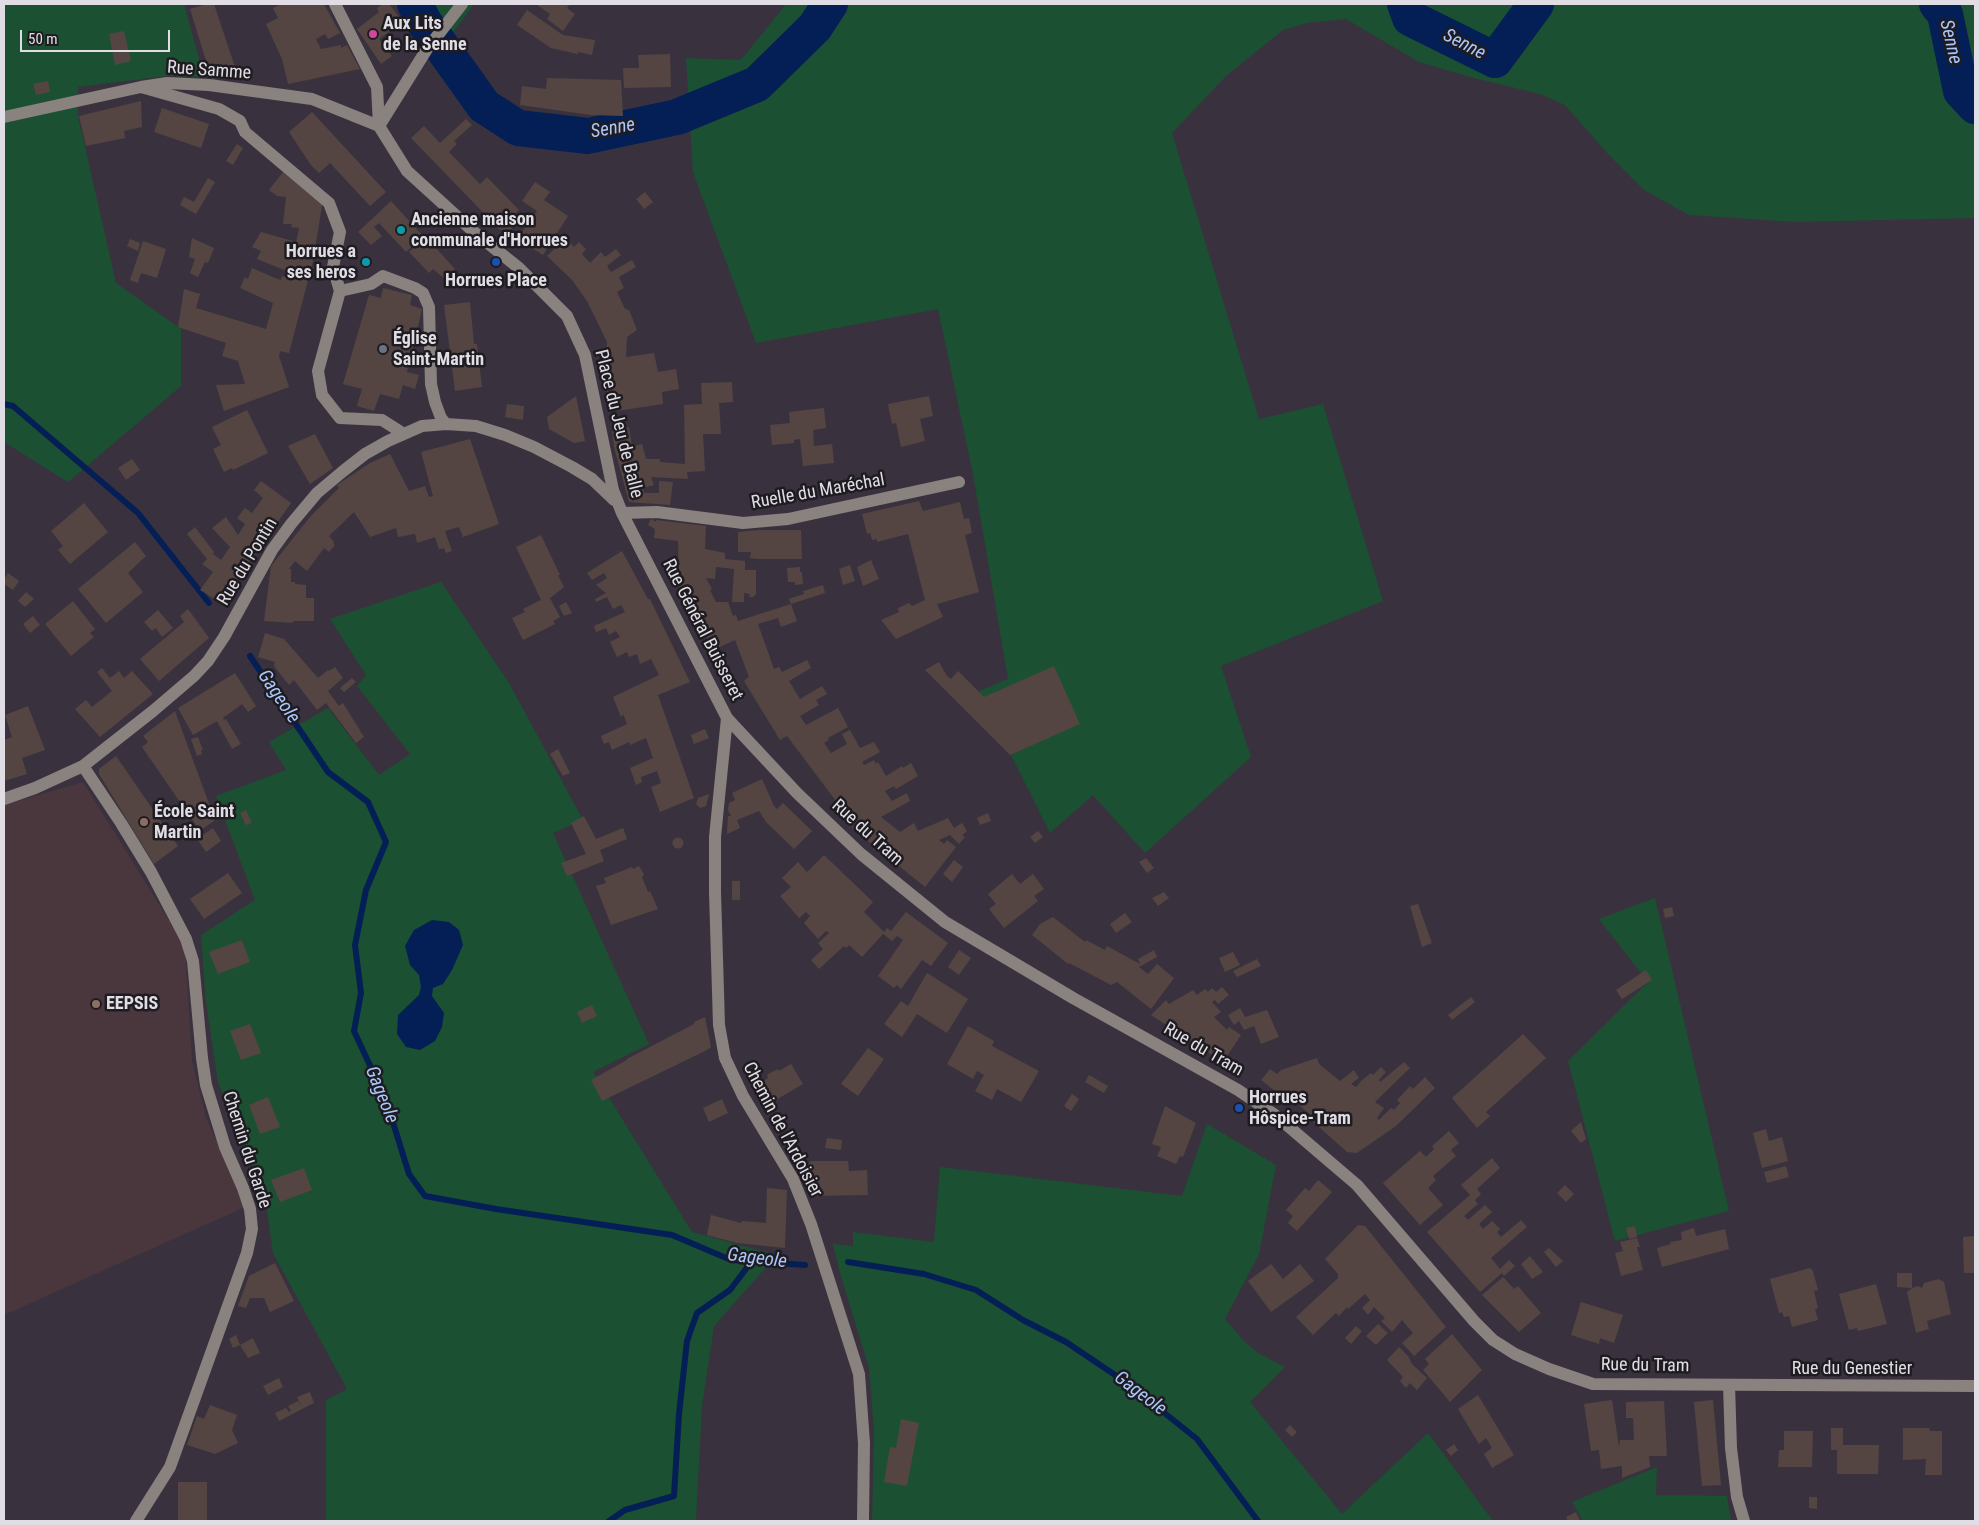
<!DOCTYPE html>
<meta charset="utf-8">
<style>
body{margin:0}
#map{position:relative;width:1979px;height:1525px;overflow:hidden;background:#39323e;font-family:"Roboto Condensed",sans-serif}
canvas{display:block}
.frame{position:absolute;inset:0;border:5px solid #e1dde4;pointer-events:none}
.scale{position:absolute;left:20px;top:30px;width:150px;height:22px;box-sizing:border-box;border:2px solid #e1dde4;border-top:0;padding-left:6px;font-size:15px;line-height:18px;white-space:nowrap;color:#e1dde4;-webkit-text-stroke:4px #1e1c21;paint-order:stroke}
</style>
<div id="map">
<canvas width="1979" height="1525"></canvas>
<div class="frame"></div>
<div class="scale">50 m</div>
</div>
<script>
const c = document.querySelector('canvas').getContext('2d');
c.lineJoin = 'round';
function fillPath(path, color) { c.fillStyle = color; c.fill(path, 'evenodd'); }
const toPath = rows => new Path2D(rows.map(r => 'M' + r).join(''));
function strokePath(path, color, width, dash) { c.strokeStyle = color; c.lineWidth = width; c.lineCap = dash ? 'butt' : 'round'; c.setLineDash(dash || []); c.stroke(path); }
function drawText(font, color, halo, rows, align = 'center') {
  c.font = font + ' "Roboto Condensed",sans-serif'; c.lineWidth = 5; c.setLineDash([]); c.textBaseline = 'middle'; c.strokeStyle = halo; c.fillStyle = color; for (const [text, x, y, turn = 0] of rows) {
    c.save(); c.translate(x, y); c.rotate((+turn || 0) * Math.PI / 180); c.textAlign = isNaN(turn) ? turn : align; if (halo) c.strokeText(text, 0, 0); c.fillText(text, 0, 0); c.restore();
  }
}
const education = toPath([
 [83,782,185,946,192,1061,206,1118,247,1206,4,1315,4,805]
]);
const green = toPath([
 [4,4,184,4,204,77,166,76,78,87,78,116,116,283,181,329,181,386,68,482,4,442],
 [402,4,474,4,436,56],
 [786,4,1975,4,1975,218,1795,222,1689,215,1644,190,1607,153,1565,105,1540,94,1470,77,1419,62,1346,19,1307,23,1283,30,1227,75,1172,133,1259,419,1323,404,1383,601,1221,666,1251,757,1145,853,1093,795,1050,833,979,691,1008,679,973,474,938,309,756,343,693,172,686,58,741,60],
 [441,582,509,683,583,820,553,833,649,1044,593,1072,692,1232,777,1255,714,1326,702,1406,696,1521,326,1521,326,1400,347,1389,273,1253,265,1196,218,1082,206,1002,201,935,255,900,216,796,286,770,269,742,328,708,379,775,410,754,357,686,366,675,330,619],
 [1655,898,1729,1211,1615,1241,1568,1061,1648,982,1599,919],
 [1207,1124,1276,1165,1259,1254,1225,1319,1242,1339,1258,1353,1285,1367,1250,1402,1342,1514,1428,1433,1493,1521,872,1521,874,1431,869,1368,840,1273,833,1244,853,1246,853,1232,934,1242,940,1167,1182,1196],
 [1657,1467,1656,1495,1727,1496,1731,1521,1583,1521,1572,1502]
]);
const water = toPath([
 [432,920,449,922,459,930,463,945,452,970,443,984,433,988,432,996,444,1013,442,1027,435,1041,420,1050,406,1047,397,1034,398,1015,419,995,421,987,419,975,410,965,405,946,414,930]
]);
const stream = toPath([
 [4,404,13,406,138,513,209,603],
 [250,656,328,772,368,802,386,842,366,890,355,945,361,993,354,1031,386,1100,409,1174,425,1196,496,1209,672,1235,731,1260,805,1265],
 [848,1262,924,1274,976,1290,1023,1320,1066,1342,1127,1383,1197,1439,1258,1521],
 [609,1521,625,1510,674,1496,679,1414,687,1341,697,1313,730,1290,752,1261]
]);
const river = toPath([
 [415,4,424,22,484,106,518,128,588,136,677,117,757,84,815,27,830,4],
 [1405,4,1410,18,1495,60,1536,4],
 [1937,4,1945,14,1961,91,1975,106]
]);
const building = toPath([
 [207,4,214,4,238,76,212,80,190,9],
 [282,4,324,4,340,33,328,39,325,34,316,39,321,49,341,45,341,48,347,45,360,69,288,84,282,59,266,24,278,18,273,8],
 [383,4,389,4,403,22,379,39,392,56,381,64,357,29,379,12,377,8],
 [539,4,570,4,567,8,575,14,563,31,547,19,550,14,537,5],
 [527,10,563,35,595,40,592,55,578,52,578,54,551,48,517,25],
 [124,31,131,61,115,65,109,34],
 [670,54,671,87,624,88,623,68,639,68,638,55],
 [547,78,621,80,623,116,591,115,520,105,522,86,546,89],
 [48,81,50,92,36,95,33,84],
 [141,101,142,127,124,131,125,138,86,146,79,116],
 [162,108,209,124,201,148,154,132],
 [312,112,386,192,370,206,330,163,319,173,311,165,289,132],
 [466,119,472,125,454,141,457,144,449,152,480,184,487,177,519,210,514,215,520,220,507,233,499,229,411,138,424,126,440,143],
 [237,144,243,148,233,165,226,161],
 [283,172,322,204,322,206,313,261,289,353,280,351,279,356,289,387,224,411,216,385,245,384,238,361,222,356,226,343,178,327,184,289,200,294,196,308,266,329,273,303,240,288,245,277,248,279,252,268,275,278,281,280,282,276,288,278,289,272,257,259,261,251,252,247,261,232,296,242,299,228,291,227,292,224,283,224,286,197,277,196,269,190],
 [208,178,215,182,196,214,180,205,184,197,194,202],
 [535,182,550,192,544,200,568,216,543,255,517,239,537,211,522,201],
 [645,192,653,202,644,209,636,199],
 [391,201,423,236,406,252,379,223,374,227,382,236,371,245,358,232],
 [426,237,455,269,448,275,452,279,448,282,433,269,429,273,409,252],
 [192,238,214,248,208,263,205,262,198,277,190,273,195,259,189,257],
 [565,238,574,247,579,242,586,249,582,254,590,263,601,252,605,257,616,249,621,255,607,266,611,272,632,260,636,267,619,277,624,288,617,292,625,309,629,310,637,330,627,337,626,357,654,353,658,372,676,369,679,389,662,392,663,404,610,412,605,379,607,342,587,301,572,280,547,256],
 [130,239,140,243,138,251,127,246],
 [143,241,166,249,157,278,141,273,138,283,130,280],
 [383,288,412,295,410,305,422,309,407,372,419,375,415,389,403,385,399,399,380,394,374,411,357,406,362,389,343,384,369,295,381,298],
 [470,302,474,344,477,344,482,387,455,391,444,305],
 [732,382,733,402,719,403,721,434,703,434,705,471,687,472,688,479,651,477,654,485,643,488,644,493,659,493,659,481,673,482,670,505,629,502,614,447,612,431,629,427,632,447,642,444,646,459,660,459,660,462,685,464,684,405,702,404,701,383],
 [576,396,585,441,574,443,549,429,547,417],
 [929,396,933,416,920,419,925,441,901,447,896,423,892,424,888,404],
 [507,404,524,406,523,420,505,417],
 [824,408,826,428,813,430,814,446,832,444,834,463,803,466,800,439,794,440,794,443,772,445,770,425,790,423,789,412],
 [247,410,268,453,233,470,232,468,224,472,213,449,221,445,212,427],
 [315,434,333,468,310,484,288,446],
 [470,439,499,524,463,537,459,527,445,531,452,551,446,553,444,548,439,549,435,537,417,543,415,534,398,537,396,528,370,537,354,512,329,536,334,542,333,543,335,545,329,552,324,548,307,571,295,561,289,569,291,569,291,582,295,582,295,584,306,585,306,598,314,598,314,621,293,621,293,623,264,621,271,566,310,517,339,488,337,485,370,463,390,454,409,491,425,486,429,497,433,496,421,452],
 [132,459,140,470,126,480,118,468],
 [261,481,291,503,221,603,200,590,213,572,202,564,207,559,187,534,195,527,214,552,213,554,221,560,230,547,212,528,226,517,238,535,245,524,237,518,245,508,252,513,263,498,254,490],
 [919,501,923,511,960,502,964,519,969,518,972,533,965,535,979,592,937,604,943,617,896,639,881,620,899,612,898,608,909,603,912,606,925,600,908,534,877,542,877,539,872,540,870,533,867,534,862,514],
 [84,503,108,532,70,564,58,550,63,546,51,531],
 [651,519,656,522,656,520,706,526,705,549,725,553,725,559,745,561,745,570,756,570,756,594,753,597,749,597,750,594,744,593,744,602,732,602,734,569,716,567,715,579,706,578,712,589,710,590,716,602,728,602,733,616,736,615,738,621,791,604,797,621,781,627,778,618,758,624,774,669,779,667,782,672,807,660,811,668,789,681,800,699,822,686,827,694,816,700,819,705,800,716,806,725,838,708,848,727,828,738,829,740,824,743,831,753,847,744,842,734,850,730,860,748,874,742,880,752,862,762,864,765,874,760,876,764,878,762,886,776,902,766,903,768,911,763,918,776,896,789,894,786,885,791,892,801,907,793,910,801,881,817,900,832,914,823,918,831,948,818,954,828,962,823,967,831,962,835,965,837,959,844,950,835,939,840,944,844,947,840,956,847,925,887,851,827,854,825,787,736,780,740,744,681,749,677,735,640,713,650,687,601,685,602,679,587,678,541,654,538,655,529,648,525],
 [759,530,801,530,802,559,759,559,750,558,751,552,738,552,738,532],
 [541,535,560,575,558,575,564,587,550,598,560,617,553,621,555,624,523,640,512,618,525,612,523,609,541,600,516,547],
 [135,542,146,556,128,573,143,592,106,623,78,589],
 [622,551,648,599,650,599,690,682,658,695,694,798,660,812,651,787,661,783,657,771,641,777,642,782,636,785,630,768,653,758,646,738,630,745,629,742,612,750,609,742,604,744,601,736,627,724,623,714,621,717,613,697,659,675,651,659,640,664,637,654,629,657,627,652,617,657,610,642,620,637,616,631,609,635,606,628,596,632,594,626,625,612,621,605,613,609,607,597,596,602,595,599,606,593,596,585,607,578,604,573,592,580,587,573],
 [871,560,879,579,863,586,857,567],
 [850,565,855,581,843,585,839,569],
 [800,567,800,572,802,572,803,584,795,585,795,582,788,582,787,568],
 [8,573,19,581,13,590,4,584,4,580],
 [823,585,825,593,791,604,789,599,804,594,803,591],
 [26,592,34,599,25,607,18,601],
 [73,601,95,629,90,633,94,637,71,656,45,624],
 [566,602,572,613,564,616,559,606],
 [188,609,209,638,159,681,140,659,184,622,180,616],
 [158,610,173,628,162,637,156,628,152,631,144,622],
 [33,616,40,625,30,633,23,624],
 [265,633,284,639,318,678,328,670,329,671,335,667,343,678,328,691,339,706,343,703,364,737,356,743,326,703,317,710,294,680,289,685,274,666,275,662,258,657],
 [939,662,947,676,951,679,958,671,984,697,1054,666,1080,724,1010,755,925,670],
 [102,668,110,678,119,671,124,678,132,671,153,694,100,737,75,709,86,700,92,707,112,691,97,672],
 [235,673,256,706,248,712,242,704,223,718,224,720,226,719,241,744,232,749,217,721,193,735,178,708],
 [352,678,356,682,344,692,340,688],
 [28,706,45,750,22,758,27,774,4,781,4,740,12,737,5,715],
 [175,711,215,820,200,831,142,747,148,742,143,736],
 [705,729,709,738,694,744,691,735],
 [198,737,203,750,201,750,202,754,197,756,191,739],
 [558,749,570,773,563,776,550,754],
 [116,756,178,846,154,864,99,774,99,769],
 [762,779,774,806,777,809,783,803,812,831,794,849,766,822,759,811,737,820,740,828,727,834,728,816,731,816,728,810,729,803,735,800,732,793],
 [709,794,706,806,700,808,696,804,698,798],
 [246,810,252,823,246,825,240,813],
 [988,813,991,821,980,825,977,818],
 [584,816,596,839,623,828,627,839,600,850,604,861,567,876,561,863,586,854,571,823],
 [213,828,221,841,206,852,197,839],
 [1038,831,1043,837,1035,843,1030,837],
 '672.5 843a5.5 5.5 0 1 1 11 0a5.5 5.5 0 1 1-11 0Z',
 [824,855,873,902,864,912,884,932,887,928,891,931,906,912,948,943,931,966,922,960,901,989,897,985,894,988,878,976,903,940,897,936,892,941,883,934,862,957,849,945,846,948,844,946,819,969,811,960,823,949,818,943,829,933,826,931,818,939,804,923,810,916,806,912,799,918,780,896,791,887,782,878,798,862,807,872],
 [1146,858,1154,868,1147,873,1139,862],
 [954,860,963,867,952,882,943,874],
 [639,866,644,874,642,877,648,892,650,891,658,909,611,925,596,886,606,883,604,878,632,867,633,869],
 [228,873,242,893,204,919,190,899],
 [1012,874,1020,884,1033,874,1044,889,1034,896,1038,901,1004,928,989,909,996,904,988,894],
 [732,881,740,881,740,900,732,900],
 [1164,892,1169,898,1158,906,1152,898],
 [1418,904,1432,943,1422,947,1410,906],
 [1672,907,1674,916,1665,918,1663,909],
 [1125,913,1132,922,1116,933,1110,924],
 [1053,917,1085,942,1086,940,1105,950,1107,946,1140,964,1138,959,1154,950,1157,957,1139,967,1148,974,1157,964,1174,978,1151,1009,1117,982,1111,985,1069,963,1068,964,1032,935,1040,924],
 [242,940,250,962,218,974,209,952],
 [959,950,971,958,959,975,948,967],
 [1233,952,1240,965,1225,972,1219,958],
 [1257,959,1261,966,1237,977,1233,971],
 [1646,970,1652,980,1622,999,1616,990],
 [927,973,968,999,947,1033,917,1014,902,1037,884,1024,901,1001,908,1006],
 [1222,987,1229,995,1218,1004,1215,1000,1212,1002,1221,1012,1214,1017,1227,1030,1229,1027,1241,1035,1223,1062,1151,1015,1166,1000,1169,1004,1193,990,1197,995,1205,989,1208,992,1212,988,1216,992],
 [1471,997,1475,1002,1452,1020,1448,1015],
 [592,1005,597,1016,582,1023,577,1012],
 [1240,1008,1245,1017,1267,1010,1279,1037,1261,1044,1254,1026,1244,1030,1239,1021,1234,1025,1228,1015],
 [705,1017,711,1047,707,1050,602,1101,591,1080,627,1060,627,1059,694,1024,694,1022],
 [250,1024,261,1053,241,1060,230,1031],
 [968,1026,994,1041,992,1046,1039,1071,1021,1102,997,1089,992,1100,975,1091,984,1075,977,1071,973,1079,947,1064],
 [1523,1034,1546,1058,1486,1112,1490,1116,1477,1128,1452,1098],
 [868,1048,884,1059,858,1096,841,1084],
 [1317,1058,1319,1064,1340,1081,1354,1070,1359,1078,1351,1084,1356,1087,1362,1080,1371,1073,1373,1075,1381,1067,1386,1072,1379,1080,1380,1082,1404,1062,1410,1068,1375,1102,1384,1108,1377,1118,1379,1120,1391,1108,1394,1110,1400,1103,1397,1100,1410,1086,1413,1089,1425,1077,1435,1088,1396,1126,1357,1153,1347,1152,1310,1119,1312,1116,1285,1093,1283,1097,1261,1080,1270,1069,1277,1074,1281,1070],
 [791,1064,803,1084,769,1104,757,1085,768,1078,767,1075,770,1073,778,1069,779,1071],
 [1089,1075,1108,1086,1104,1093,1085,1082],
 [1072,1094,1079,1099,1071,1111,1064,1106],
 [268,1097,280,1127,260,1134,249,1105],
 [722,1099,728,1113,709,1122,703,1108],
 [1165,1106,1196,1123,1183,1157,1180,1156,1176,1164,1157,1156,1161,1147,1152,1144],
 [1581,1122,1586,1139,1581,1143,1571,1131],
 [1766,1129,1769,1141,1782,1137,1788,1161,1762,1168,1753,1133],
 [1449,1131,1459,1143,1451,1150,1456,1156,1433,1176,1436,1180,1428,1188,1443,1205,1420,1225,1383,1183,1420,1151,1426,1157,1434,1149,1432,1146],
 [827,1138,842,1140,841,1150,825,1148],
 [1492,1158,1500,1168,1477,1189,1481,1194,1475,1200,1478,1204,1464,1216,1468,1220,1485,1205,1492,1212,1479,1224,1483,1229,1492,1221,1500,1229,1497,1232,1501,1237,1521,1220,1527,1227,1491,1258,1500,1269,1509,1260,1515,1266,1504,1276,1502,1273,1480,1292,1427,1232,1470,1195,1461,1185],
 [810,1161,848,1161,849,1171,867,1170,868,1195,810,1196,798,1163,810,1163],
 [1786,1166,1789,1177,1767,1183,1764,1172],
 [304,1168,312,1190,280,1202,271,1180],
 [1318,1180,1332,1192,1297,1231,1288,1223,1293,1216,1286,1210,1305,1188,1309,1191],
 [1565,1185,1574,1194,1566,1202,1557,1193],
 [767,1188,787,1190,785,1248,737,1243,707,1235,711,1215,741,1223,742,1221,766,1223],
 [1358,1225,1365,1226,1446,1327,1414,1356,1402,1343,1413,1333,1402,1320,1392,1332,1381,1321,1385,1318,1374,1307,1368,1315,1362,1308,1370,1300,1365,1294,1348,1309,1347,1307,1339,1316,1336,1313,1313,1335,1296,1317,1338,1278,1338,1274,1325,1259],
 [1635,1226,1637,1237,1629,1239,1626,1228],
 [1694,1228,1696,1236,1725,1229,1729,1249,1662,1267,1657,1248,1671,1244,1670,1242,1682,1240,1681,1232],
 [1975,1236,1975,1273,1964,1273,1963,1237],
 [1637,1238,1640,1247,1637,1247,1643,1270,1621,1276,1615,1253,1623,1251,1620,1242],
 [1549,1248,1563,1261,1556,1267,1544,1252],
 [1530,1256,1543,1272,1532,1279,1521,1264],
 [275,1263,294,1301,270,1312,264,1298,250,1298,246,1308,238,1306,249,1276],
 [1271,1264,1283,1279,1300,1264,1314,1281,1271,1312,1248,1281],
 [1810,1268,1813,1271,1818,1290,1814,1291,1818,1308,1815,1309,1818,1320,1792,1327,1789,1316,1784,1317,1782,1312,1779,1313,1770,1279],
 [1897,1273,1912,1273,1912,1288,1918,1286,1922,1288,1924,1283,1939,1279,1944,1282,1951,1314,1927,1321,1929,1329,1916,1333,1907,1292,1912,1288,1897,1287],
 [1503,1277,1514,1289,1518,1286,1541,1313,1519,1332,1482,1295],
 [1876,1284,1887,1324,1858,1331,1857,1328,1849,1330,1839,1294],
 [1581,1302,1623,1315,1614,1343,1600,1338,1599,1344,1571,1335],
 [1378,1324,1388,1333,1376,1345,1366,1336],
 [1356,1326,1362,1331,1351,1344,1345,1338],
 [1452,1334,1482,1370,1450,1402,1423,1370,1429,1364,1425,1359],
 [236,1335,240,1345,233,1348,229,1339],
 [253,1338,260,1353,248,1358,240,1345],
 [1399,1347,1408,1356,1412,1364,1427,1378,1417,1390,1410,1383,1406,1388,1400,1381,1403,1377,1387,1360],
 [279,1378,283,1387,268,1395,263,1386],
 [310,1392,314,1403,302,1409,297,1397],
 [1478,1395,1514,1455,1492,1468,1484,1454,1492,1448,1486,1438,1479,1444,1458,1409],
 [1612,1400,1619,1447,1620,1440,1634,1440,1633,1418,1626,1418,1626,1402,1664,1401,1667,1456,1649,1456,1650,1467,1622,1478,1622,1466,1601,1469,1599,1450,1591,1451,1584,1404],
 [1713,1400,1721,1485,1702,1486,1694,1402],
 [298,1401,302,1409,279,1421,275,1413,286,1408,289,1412,291,1411,288,1406],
 [210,1405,237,1415,232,1430,238,1443,215,1454,187,1445,197,1416,204,1419],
 [901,1419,919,1423,907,1486,884,1482,890,1447,896,1448],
 [1290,1425,1297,1432,1292,1437,1285,1430],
 [1831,1428,1843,1428,1843,1445,1879,1445,1878,1474,1837,1474,1837,1450,1831,1450],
 [1903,1428,1929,1428,1930,1431,1942,1431,1942,1475,1925,1475,1926,1459,1903,1460],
 [1784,1431,1813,1431,1812,1467,1778,1467,1779,1450,1784,1450],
 [1454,1444,1458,1450,1451,1456,1446,1450],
 [178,1482,207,1482,207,1521,178,1521],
 [1809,1497,1817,1497,1817,1509,1809,1508],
 [1576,1512,1580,1521,1568,1521,1566,1517]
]);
const minor = toPath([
 [335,4,377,87,379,126,407,171,474,232,519,268,567,316,585,355,613,490,622,513,727,718,797,793,861,854,945,922,1073,998,1238,1090,1275,1115,1357,1185,1474,1321,1493,1340,1515,1354,1549,1369,1593,1384,1975,1386],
 [141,87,219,109,240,121,245,132,329,203,340,232,333,267,340,291,318,371,322,395,340,418,382,420,404,434],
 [4,117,141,87,167,83,209,85,312,99,379,126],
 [379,126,427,49,462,4],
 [340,291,371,284,383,276,415,288,423,293,429,307,431,384,435,402,441,418,446,424],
 [622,513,657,512,743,523,788,519,959,482],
 [727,718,715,837,715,892,719,1025,725,1058,743,1096,793,1179,811,1224,859,1374,864,1443,863,1521],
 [83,766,121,823,151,872,186,939,193,961,202,1058,206,1085,225,1147,243,1188,250,1209,252,1229,247,1253,170,1467,136,1521],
 [4,799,35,788,83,766,153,711,194,676,208,661,224,637,272,550,291,524,317,493,342,472,365,454,388,441,422,426,446,424,476,426,505,435,534,447,572,467,592,479,614,500],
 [1729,1385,1731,1448,1737,1497,1744,1521]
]);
const markers = [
 [373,34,5,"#d1479c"],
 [401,230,5,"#0f9aa8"],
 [366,262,5,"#0f9aa8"],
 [496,262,5,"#1a4fb4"],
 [383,349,5,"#6b7280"],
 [144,822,5,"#8d6e63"],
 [96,1004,5,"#8d6e63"],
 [1239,1108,5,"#1a4fb4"]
];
const poiNames = [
 ["Aux Lits",383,24],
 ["de la Senne",383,45],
 ["Ancienne maison",411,220],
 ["communale d'Horrues",411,241],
 ["Horrues a",356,252,"right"],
 ["ses heros",356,273,"right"],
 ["Horrues Place",496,281,"center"],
 ["Église",393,339],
 ["Saint-Martin",393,360],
 ["École Saint",154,812],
 ["Martin",154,833],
 ["EEPSIS",106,1004],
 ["Horrues",1249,1098],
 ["Hôspice-Tram",1249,1119]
];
const streetNames = [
 ["Rue Samme",209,71,4],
 ["Place du Jeu de Balle",618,424,76],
 ["Ruelle du Maréchal",818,492,-10],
 ["Rue du Pontin",248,562,-59],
 ["Rue Général Buisseret",702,630,63],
 ["Rue du Tram",867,833,42],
 ["Rue du Tram",1203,1050,30],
 ["Chemin de l'Ardoisier",782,1130,62],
 ["Chemin du Garde",246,1150,72],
 ["Rue du Tram",1645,1366,1],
 ["Rue du Genestier",1852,1369]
];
const waterNames = [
 ["Senne",1950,42,77],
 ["Senne",1464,45,27],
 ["Senne",613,129,-10],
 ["Gageole",278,697,56],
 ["Gageole",381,1095,68],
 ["Gageole",757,1259,7],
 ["Gageole",1140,1394,37]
];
fillPath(education, '#4a373e');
fillPath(green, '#1b5033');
fillPath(water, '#041f56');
strokePath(stream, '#041f56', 6);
strokePath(river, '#041f56', 36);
fillPath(building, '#544542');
strokePath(minor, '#89827f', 12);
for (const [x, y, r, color] of markers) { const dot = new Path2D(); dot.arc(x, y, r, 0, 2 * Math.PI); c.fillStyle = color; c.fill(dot); strokePath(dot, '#1e1c21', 2); }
drawText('bold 18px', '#e1dde4', '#1e1c21', poiNames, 'left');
drawText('18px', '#e1dde4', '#1e1c21', streetNames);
drawText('italic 19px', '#aac7fc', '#1e1c21', waterNames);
</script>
